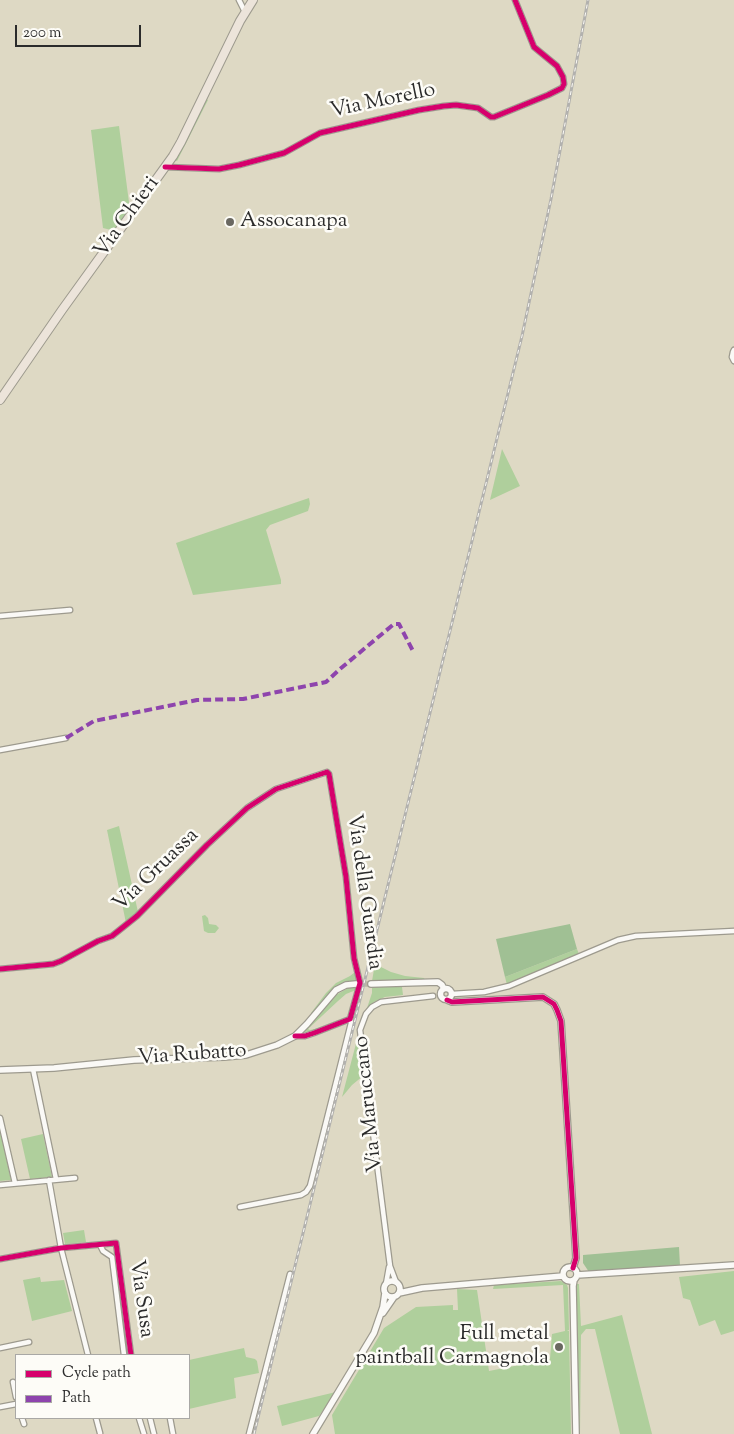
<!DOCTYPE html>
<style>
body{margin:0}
#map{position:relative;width:734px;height:1434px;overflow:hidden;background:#ded9c4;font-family:"Sorts Mill Goudy",serif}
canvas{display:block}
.legend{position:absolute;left:15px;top:1354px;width:175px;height:65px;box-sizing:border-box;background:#fdfcf7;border:1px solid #a9a8a5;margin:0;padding:6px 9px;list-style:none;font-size:15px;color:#2b2b2b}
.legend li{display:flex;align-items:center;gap:10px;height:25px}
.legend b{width:25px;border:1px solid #a9a8a5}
.scale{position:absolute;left:15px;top:25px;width:126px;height:22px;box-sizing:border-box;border:2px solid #2b2b2b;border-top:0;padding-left:6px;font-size:15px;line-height:18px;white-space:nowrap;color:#2b2b2b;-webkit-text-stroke:4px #fdfcf7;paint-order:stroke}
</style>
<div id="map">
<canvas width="734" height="1434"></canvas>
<ul class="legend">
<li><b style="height:6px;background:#d6006c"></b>Cycle path</li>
<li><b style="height:6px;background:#8e44ad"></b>Path</li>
</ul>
<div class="scale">200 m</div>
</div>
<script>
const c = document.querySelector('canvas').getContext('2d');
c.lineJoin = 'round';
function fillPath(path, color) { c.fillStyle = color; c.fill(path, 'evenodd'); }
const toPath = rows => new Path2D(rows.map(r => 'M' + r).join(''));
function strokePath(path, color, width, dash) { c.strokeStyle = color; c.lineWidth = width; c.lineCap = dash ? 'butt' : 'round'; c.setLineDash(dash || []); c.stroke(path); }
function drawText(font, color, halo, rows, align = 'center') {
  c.font = font + ' "Sorts Mill Goudy",serif'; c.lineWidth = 5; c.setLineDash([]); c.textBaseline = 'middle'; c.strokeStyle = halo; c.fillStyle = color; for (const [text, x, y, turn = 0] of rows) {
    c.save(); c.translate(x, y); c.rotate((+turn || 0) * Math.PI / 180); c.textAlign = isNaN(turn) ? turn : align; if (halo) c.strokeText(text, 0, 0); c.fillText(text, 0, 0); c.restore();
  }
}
const green = toPath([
 [206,99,208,100,177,161,175,160],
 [119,126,130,210,115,231,103,228,91,130],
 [502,449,520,486,490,500],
 [309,498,310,504,308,511,270,525,266,530,281,580,281,584,193,595,176,543],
 [119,826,138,912,126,923,107,830],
 [205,915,208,918,209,924,216,925,219,928,215,933,208,933,204,931,202,916],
 [577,949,579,954,507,985,505,977],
 [376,958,378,963,381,967,391,972,405,976,424,978,425,980,372,981],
 [355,972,358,981,350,981,341,984,332,991,312,1015,311,1013,326,993,336,983,350,976],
 [357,986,356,990,346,994,338,1001,308,1029,310,1030,319,1028,319,1029,305,1032,305,1030,336,995,350,987],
 [372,987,402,987,403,995,385,997,374,1002,366,1011,372,993],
 [358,1036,363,1076,352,1085,342,1097],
 [0,1130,11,1180,0,1181],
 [43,1134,52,1177,30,1179,21,1139],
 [84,1230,86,1242,65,1244,63,1233],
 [734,1271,734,1331,721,1335,715,1320,699,1326,690,1300,683,1298,679,1277],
 [40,1277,41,1282,64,1280,72,1311,32,1321,23,1280],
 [561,1281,567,1285,568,1288,569,1330,567,1331,569,1331,571,1434,335,1434,332,1415,384,1328,416,1307,453,1305,453,1310,458,1310,457,1289,477,1290,489,1371,550,1359,552,1334,565,1331,563,1285,493,1289,494,1285],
 [576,1284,579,1284,581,1326,622,1315,652,1434,620,1434,595,1329,586,1329,581,1335,580,1434,578,1434],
 [244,1348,246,1357,255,1359,257,1361,259,1373,234,1378,236,1398,189,1409,189,1360],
 [336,1392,319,1416,282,1426,277,1406]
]);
const forest = toPath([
 [570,924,577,949,505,977,496,939],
 [679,1247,680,1266,589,1272,583,1263,583,1255]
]);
const tertiaryTunnel = toPath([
 [356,984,371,984]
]);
const minor = toPath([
 [239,0,245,12],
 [165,167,219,169,239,165,284,153,320,133,419,110,444,106,456,105,478,108,491,117,494,117,548,95,562,88,564,84,563,77,557,66,534,47,515,0],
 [734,350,733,352,732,357,734,361],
 [0,616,70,610],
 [0,750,66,738],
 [0,969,53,964,61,961,98,941,112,936,137,916,207,845,247,808,276,789,327,772,329,774,346,877,354,958,360,983,350,1019,314,1033,305,1036,295,1036],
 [452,994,484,992,509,986,618,940,636,936,734,931],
 [33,1069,56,1179],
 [0,1118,15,1183],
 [49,1180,61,1248,88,1355],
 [0,1185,75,1178],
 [240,1207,301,1195,306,1192,310,1186,349,1031,351,1023,350,1019],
 [100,1245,103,1251,112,1257,124,1355],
 [0,1259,61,1248,116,1243,131,1355],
 [396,1282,390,1266,360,1030,366,1014,372,1007,381,1002,433,996],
 [386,1284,389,1267],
 [0,1348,29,1342],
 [13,1382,16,1397],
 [0,1407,16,1404],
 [22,1418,24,1424],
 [96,1418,100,1433],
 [139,1418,144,1434],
 [150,1418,154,1434],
 [170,1418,173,1434],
 [249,1434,290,1274]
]);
const tertiary = toPath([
 [371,984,438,982,442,985,444,989],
 '440.5 994a5.5 5.5 0 1 1 11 0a5.5 5.5 0 1 1-11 0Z',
 [447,1000,452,1002,543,997,554,1004,557,1010,561,1021,576,1258,573,1268],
 [0,1070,54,1068,134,1060,224,1057,246,1055,277,1045,295,1036,307,1024,336,990,346,985,356,984],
 '563 1274a7 7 0 1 1 14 0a7 7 0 1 1-14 0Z',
 [577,1275,734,1265],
 [574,1280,573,1286,576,1434],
 '384 1289a8 8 0 1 1 16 0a8 8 0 1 1-16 0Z',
 [399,1293,422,1288,563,1276],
 [383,1313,394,1297],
 [313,1434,374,1333,383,1307,385,1293]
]);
const primary = toPath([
 [0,400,62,310,173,156,181,142,240,21,253,0]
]);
const rail = toPath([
 [254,1434,522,336,551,199,588,0]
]);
const quiet = toPath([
 [66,738,94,721,197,700,243,699,326,682,340,669,394,624,399,624,413,651]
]);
const cycleway = toPath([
 [165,167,219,169,239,165,284,153,320,133,419,110,444,106,456,105,478,108,491,117,494,117,548,95,562,88,564,84,563,77,557,66,534,47,515,0],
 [0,969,53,964,61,961,98,941,112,936,137,916,207,845,247,808,276,789,327,772,329,774,346,877,354,958,360,983,350,1019,314,1033,305,1036,295,1036],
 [447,1000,452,1002,543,997,554,1004,557,1010,561,1021,576,1258,573,1268],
 [0,1259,61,1248,116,1243,131,1355]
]);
const markers = [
 [230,222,5,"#6a6861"],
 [559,1347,5,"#6a6861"]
];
const streetNames = [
 ["Via Morello",383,102,-12],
 ["Via Chieri",128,218,-54],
 ["Via Gruassa",157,871,-44],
 ["Via della Guardia",363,892,82],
 ["Via Rubatto",192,1056,-4],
 ["Via Maruccano",370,1104,-96],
 ["Via Susa",140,1299,82]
];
const poiNames = [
 ["Assocanapa",240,222],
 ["Full metal",549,1335,"right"],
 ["paintball Carmagnola",549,1359,"right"]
];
fillPath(green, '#afcf9c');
fillPath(forest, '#a0c094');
strokePath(tertiaryTunnel, '#bab6a5', 5.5, [5.5, 3]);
strokePath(minor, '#9d9a8e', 7);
strokePath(tertiary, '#9d9a8e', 8);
strokePath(primary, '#9d9a8e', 10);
strokePath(minor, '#faf9f6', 4.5);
strokePath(tertiary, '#faf9f6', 5.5);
strokePath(primary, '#ece4da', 8);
strokePath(rail, '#b2b1ae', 3);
strokePath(rail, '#fdfcf7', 1, [4]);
strokePath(quiet, '#8e44ad', 4, [8, 4]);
strokePath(cycleway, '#d6006c', 5);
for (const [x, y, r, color] of markers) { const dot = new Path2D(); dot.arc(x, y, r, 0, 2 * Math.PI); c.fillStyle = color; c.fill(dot); strokePath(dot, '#fdfcf7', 2); }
drawText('21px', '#2b2b2b', '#fdfcf7', streetNames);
drawText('21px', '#2b2b2b', '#fdfcf7', poiNames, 'left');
</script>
